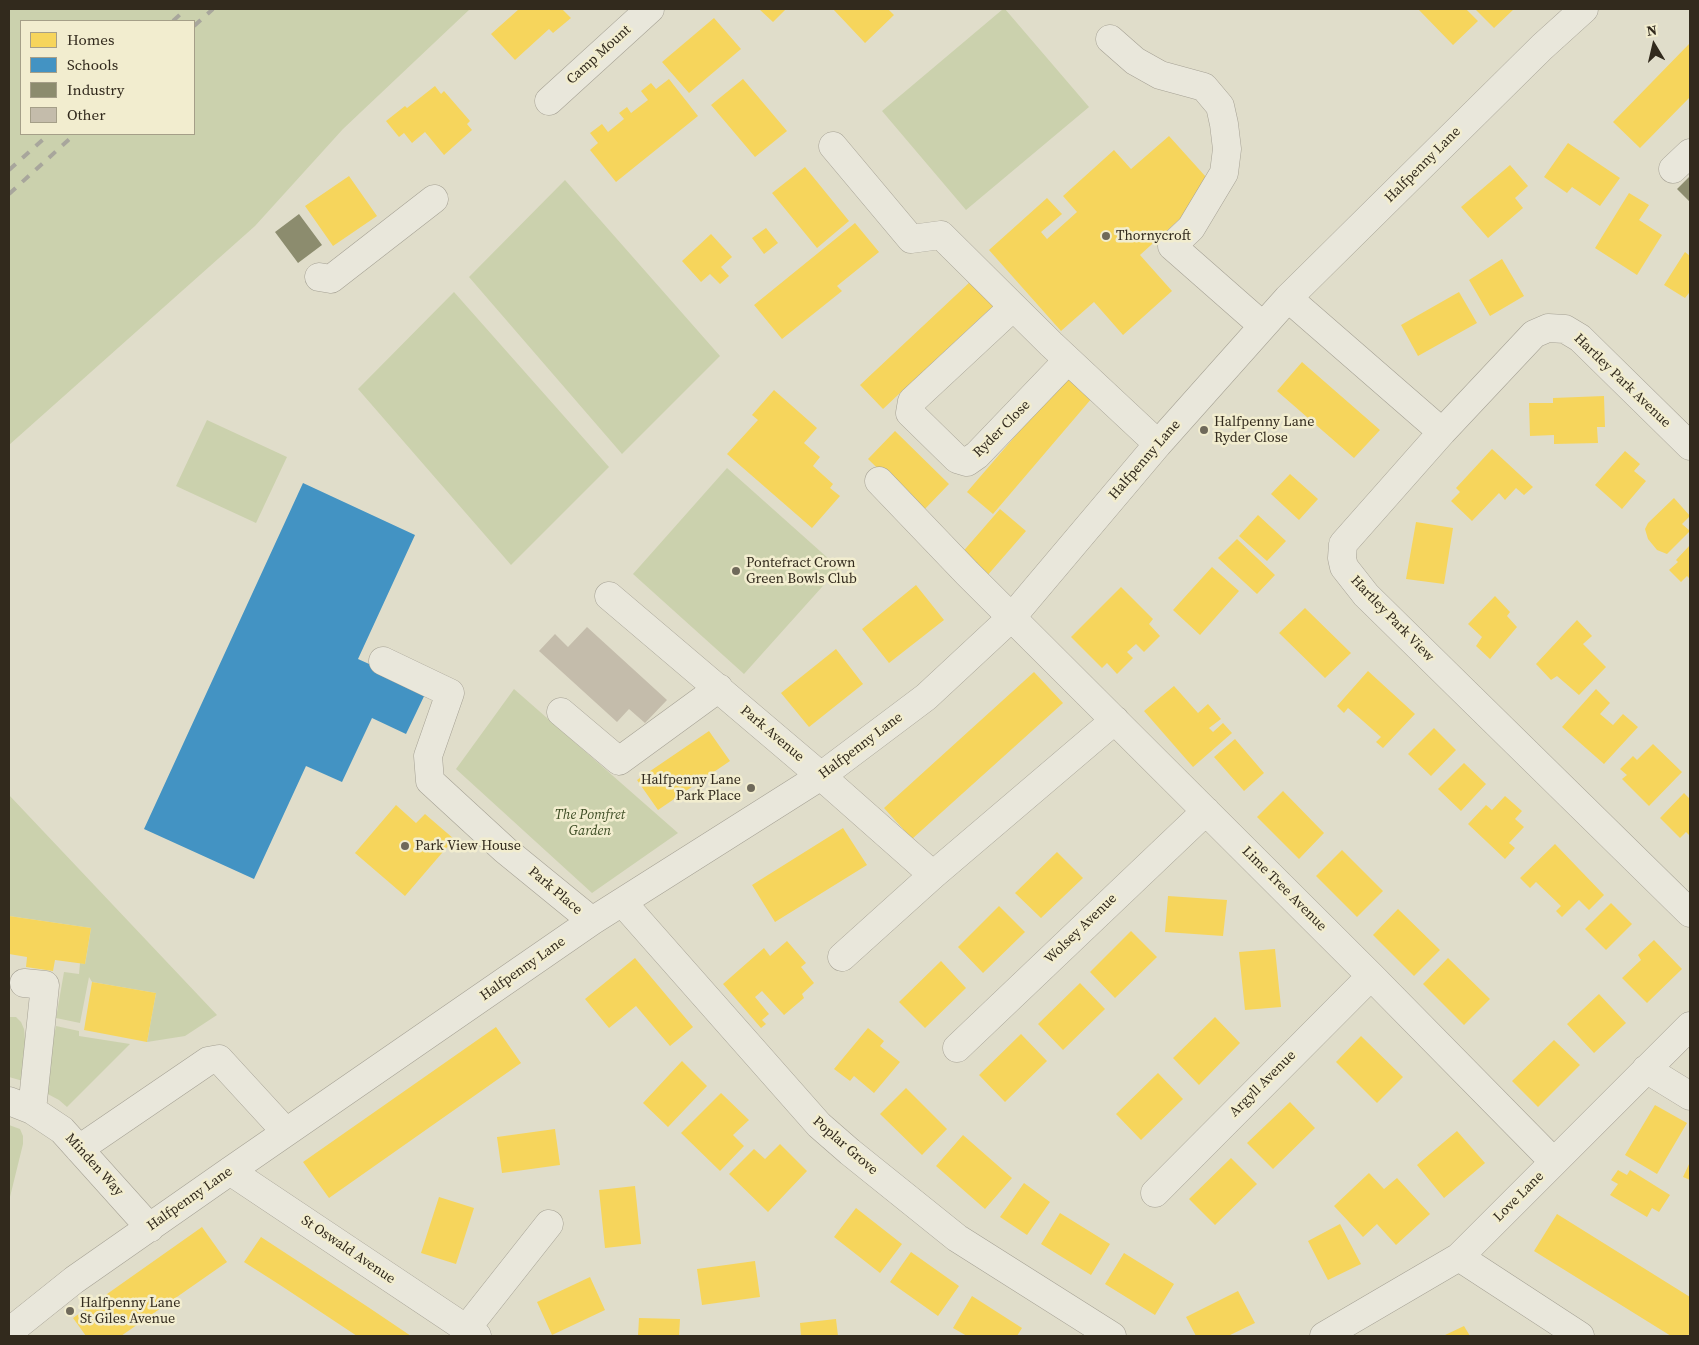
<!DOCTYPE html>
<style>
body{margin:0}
#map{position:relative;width:1699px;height:1345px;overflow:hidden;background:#e0ddca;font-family:"Source Serif 4",serif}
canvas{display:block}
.frame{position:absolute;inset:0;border:10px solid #322a1d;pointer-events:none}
.legend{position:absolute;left:20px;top:20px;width:175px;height:115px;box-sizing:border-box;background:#f2edcf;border:1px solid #a59f88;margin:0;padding:6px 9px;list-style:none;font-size:15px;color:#322a1d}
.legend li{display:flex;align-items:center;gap:10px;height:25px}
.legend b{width:25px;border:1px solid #a59f88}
.north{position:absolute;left:1629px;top:20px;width:50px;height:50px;-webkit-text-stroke:4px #f2edcf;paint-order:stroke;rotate:351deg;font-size:14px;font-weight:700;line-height:20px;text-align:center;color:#322a1d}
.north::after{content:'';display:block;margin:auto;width:18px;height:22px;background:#322a1d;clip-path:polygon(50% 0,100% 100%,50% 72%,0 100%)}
</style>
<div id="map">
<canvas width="1699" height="1345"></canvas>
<div class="frame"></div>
<ul class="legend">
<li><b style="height:14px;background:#f6d55c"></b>Homes</li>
<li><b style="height:14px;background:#4393c3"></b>Schools</li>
<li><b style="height:14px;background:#8c8c6e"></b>Industry</li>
<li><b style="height:14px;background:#c4bcab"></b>Other</li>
</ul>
<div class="north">N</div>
</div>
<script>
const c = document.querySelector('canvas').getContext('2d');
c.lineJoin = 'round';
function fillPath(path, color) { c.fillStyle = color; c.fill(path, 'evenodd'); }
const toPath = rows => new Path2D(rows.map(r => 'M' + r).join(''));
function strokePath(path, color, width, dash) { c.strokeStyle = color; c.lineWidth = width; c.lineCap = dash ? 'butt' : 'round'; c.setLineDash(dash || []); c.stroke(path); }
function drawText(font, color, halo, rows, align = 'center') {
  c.font = font + ' "Source Serif 4",serif'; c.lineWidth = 5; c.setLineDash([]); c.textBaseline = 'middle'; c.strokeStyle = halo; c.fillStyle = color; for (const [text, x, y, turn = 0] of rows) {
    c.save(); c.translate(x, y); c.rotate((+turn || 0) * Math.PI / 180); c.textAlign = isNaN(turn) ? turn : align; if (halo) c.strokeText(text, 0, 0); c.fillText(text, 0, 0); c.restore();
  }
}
const green = toPath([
 [9,9,470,9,343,129,255,226,9,445],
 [21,21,194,21,194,134,21,134],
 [1003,9,1005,9,1089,107,966,210,882,111],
 [565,180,720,356,622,454,469,277],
 [454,292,609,467,511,565,358,389],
 [207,420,287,457,256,523,176,486],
 [727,468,839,568,744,674,633,574],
 [514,689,678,833,592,893,456,769],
 [9,795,217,1015,185,1036,147,1042,156,993,92,982,89,977,80,1023,56,1018,64,972,79,974,80,963,85,964,91,928,9,916],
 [9,1017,16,1017,21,1022,24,1029,27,1059,23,1081,9,1077],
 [56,1026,79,1031,79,1036,130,1044,67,1107,59,1100,42,1091],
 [9,1125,20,1129,23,1136,23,1144,9,1201]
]);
const homes = toPath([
 [519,9,562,9,571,18,553,33,549,29,515,60,491,34],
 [759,9,786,9,773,22],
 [833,9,888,9,894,15,865,43],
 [1421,9,1466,9,1478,21,1453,45,1419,10],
 [1475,9,1514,9,1494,28],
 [714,18,741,49,689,93,662,62],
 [1690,43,1690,97,1640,148,1613,122],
 [669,79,698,116,616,182,590,150,598,143,590,133,602,124,608,132,624,119,619,113,627,107,631,113,648,100,641,91,651,83,656,89],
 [743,79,787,131,755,157,711,105],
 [435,86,441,94,444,91,470,121,467,124,472,130,444,155,425,132,412,143,404,133,399,137,386,121,405,106,407,108],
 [1169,136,1215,187,1140,255,1172,291,1123,335,1094,302,1061,331,989,250,1047,198,1062,214,1041,232,1047,239,1077,212,1063,196,1114,150,1131,169],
 [1568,143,1620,178,1600,206,1572,187,1567,193,1544,177],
 [1510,165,1528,186,1515,198,1523,208,1488,238,1461,207],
 [805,167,849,221,817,248,772,193],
 [349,176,377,216,333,246,305,206],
 [1629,193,1649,205,1639,220,1662,235,1637,275,1595,248],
 [855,223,879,252,837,286,842,291,782,339,754,305],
 [766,228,778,243,764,254,752,238],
 [711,234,732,257,721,267,729,276,720,284,710,274,701,282,682,261],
 [1685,252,1690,256,1690,294,1689,293,1685,298,1664,285],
 [1502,259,1524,296,1490,316,1469,280],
 [971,281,994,305,883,409,860,385],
 [1459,292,1477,323,1418,356,1401,325],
 [1302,362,1380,430,1354,458,1277,391],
 [1067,376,1092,398,993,514,967,492],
 [774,390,817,428,804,443,820,457,813,466,833,484,830,488,840,496,812,528,727,454,758,420,752,415],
 [1604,396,1605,427,1597,427,1598,443,1554,444,1554,435,1530,436,1529,403,1553,403,1553,398],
 [895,431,949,484,922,512,868,459],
 [1492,449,1533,487,1524,495,1516,488,1505,500,1499,493,1472,521,1451,501,1460,492,1456,488],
 [1625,451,1640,464,1634,471,1646,481,1622,509,1595,485],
 [1290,474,1318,499,1299,520,1271,494],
 [1674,498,1690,516,1682,524,1690,531,1667,554,1657,550,1648,539,1645,529,1648,523],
 [1000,509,1026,531,986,577,960,555],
 [1258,515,1286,541,1267,561,1239,536],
 [1416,522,1453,528,1444,584,1406,579],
 [1237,539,1275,575,1257,594,1218,558],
 [1690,545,1690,579,1687,576,1681,582,1669,570,1678,562,1676,560],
 [1212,567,1239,591,1200,635,1173,610],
 [916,585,944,620,889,663,862,629],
 [1121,587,1153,619,1149,624,1160,636,1144,652,1136,644,1127,652,1133,658,1117,674,1107,663,1102,668,1071,637],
 [1495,596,1510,612,1507,616,1517,627,1490,659,1476,646,1482,637,1468,624],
 [1305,608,1351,653,1325,678,1279,633],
 [1577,620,1592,636,1583,644,1606,667,1579,695,1557,676,1551,680,1536,664],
 [836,649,863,684,809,727,781,693],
 [1368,671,1415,714,1383,748,1376,742,1381,737,1363,721,1348,708,1344,713,1337,706],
 [1034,672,1063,703,912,839,884,808],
 [1174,686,1198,713,1208,704,1221,719,1209,728,1213,732,1223,723,1232,733,1193,767,1144,711],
 [1596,689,1610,703,1600,714,1613,725,1623,714,1638,727,1604,764,1562,727],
 [1434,728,1456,750,1431,776,1408,754],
 [709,731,730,761,658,810,637,780],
 [1235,739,1264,773,1244,791,1214,757],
 [1653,744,1682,772,1649,806,1622,779,1627,775,1620,769,1633,756,1637,760],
 [1464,763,1486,784,1461,811,1438,789],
 [1283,791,1324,833,1299,859,1257,817],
 [1684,793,1690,799,1690,836,1686,832,1680,838,1660,818],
 [1505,796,1522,811,1515,819,1524,827,1509,843,1515,848,1505,859,1468,824,1486,805,1492,810],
 [396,805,416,823,425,814,454,839,405,896,355,853],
 [843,828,867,865,775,922,752,885],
 [1555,844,1604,895,1589,910,1579,900,1562,917,1556,911,1561,906,1536,882,1530,888,1520,878],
 [1342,850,1383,891,1357,917,1316,876],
 [1057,852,1083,878,1041,918,1015,893],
 [1168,896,1227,900,1223,936,1165,932],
 [1611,903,1632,924,1606,950,1585,929],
 [999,906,1025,932,983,973,958,947],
 [1398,909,1440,950,1414,976,1373,935],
 [9,916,91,928,85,964,55,960,53,971,26,967,27,957,9,954],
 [1131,931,1157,957,1115,998,1090,972],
 [1654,940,1682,969,1647,1003,1622,978,1641,960,1638,955],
 [787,941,806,963,801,967,814,983,802,994,804,998,784,1015,762,991,755,997,769,1014,762,1020,766,1024,761,1028,723,984,764,948,770,956],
 [1275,949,1281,1007,1245,1010,1239,952],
 [635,958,693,1027,670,1046,636,1006,609,1028,585,999],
 [1448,958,1490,999,1464,1025,1423,984],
 [941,961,966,988,925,1028,899,1002],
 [92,982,156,993,147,1042,84,1030],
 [1080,983,1105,1009,1063,1050,1038,1024],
 [1599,994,1626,1023,1594,1053,1567,1024],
 [1215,1017,1240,1043,1199,1085,1173,1058],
 [496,1027,521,1063,329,1198,303,1162],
 [868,1028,884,1041,880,1046,900,1062,874,1093,854,1076,850,1081,834,1069],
 [1021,1034,1047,1061,1005,1102,979,1075],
 [1361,1036,1403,1077,1377,1103,1336,1062],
 [1554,1040,1580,1065,1538,1107,1512,1081],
 [682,1061,707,1086,668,1127,643,1103],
 [1158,1073,1183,1099,1141,1140,1116,1114],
 [906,1088,947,1129,922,1155,880,1114],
 [721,1093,749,1120,733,1135,744,1146,720,1171,681,1133],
 [1290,1102,1315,1128,1273,1169,1247,1143],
 [1655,1105,1687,1123,1657,1174,1625,1155],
 [555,1129,560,1165,502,1173,497,1137],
 [1457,1131,1485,1163,1444,1198,1417,1165],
 [963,1135,1012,1178,985,1209,936,1166],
 [780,1144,807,1171,768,1212,729,1174,754,1149,765,1159],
 [1231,1158,1257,1184,1215,1225,1189,1199],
 [1690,1162,1690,1180,1683,1177],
 [1618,1170,1627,1175,1630,1170,1670,1195,1659,1212,1652,1208,1647,1217,1610,1195,1618,1184,1611,1180],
 [1369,1173,1384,1189,1397,1178,1430,1214,1396,1245,1377,1224,1363,1237,1334,1206],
 [1024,1183,1050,1202,1027,1235,1000,1217],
 [635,1186,641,1244,605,1248,599,1190],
 [439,1197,474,1208,456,1264,421,1253],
 [856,1208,902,1244,880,1273,834,1237],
 [1060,1213,1110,1244,1091,1275,1041,1244],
 [1557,1214,1690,1297,1690,1332,1688,1336,1671,1336,1534,1251],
 [1340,1224,1361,1264,1328,1280,1308,1241],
 [202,1227,227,1262,121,1336,86,1336,73,1318],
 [261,1237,368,1307,411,1336,357,1336,280,1285,244,1262],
 [911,1252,959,1286,938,1316,890,1282],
 [1124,1253,1174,1284,1155,1315,1105,1284],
 [755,1261,760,1297,702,1305,697,1269],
 [590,1277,605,1310,552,1335,537,1302],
 [1238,1291,1255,1323,1228,1336,1196,1336,1186,1317],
 [972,1296,1022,1328,1017,1336,967,1336,953,1328],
 [639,1318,680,1319,679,1336,638,1336],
 [836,1319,838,1336,801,1336,800,1323],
 [1464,1326,1470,1336,1443,1336]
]);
const schools = toPath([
 [303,483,415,535,358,659,427,690,406,734,372,718,342,782,306,766,254,879,144,829]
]);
const industry = toPath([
 [1690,176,1690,202,1677,189],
 [299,214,322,245,298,263,275,232]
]);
const building = toPath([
 [587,627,667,700,645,723,629,709,617,722,539,651,555,634,568,647]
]);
const minor = toPath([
 [1110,39,1135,61,1160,75,1204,87,1220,106,1224,124,1227,149,1224,173,1191,228,1172,246,1263,326],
 [549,101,650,9],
 [833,146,911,239,941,235,1051,344,1158,444],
 [1673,169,1690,153],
 [319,277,331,279,434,199],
 [1288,298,1442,432],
 [1013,307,912,401,910,413,957,459,967,462,977,455,1068,360],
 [1690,446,1580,338,1565,329,1548,328,1534,334,1442,432,1343,544,1342,558,1344,567,1366,595,1690,913],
 [879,481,967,573,1371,976,1554,1162],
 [609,596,821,776,933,875],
 [383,661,450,693,428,756,430,781,505,850,592,921],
 [561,712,619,761,719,688],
 [623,903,819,1125,850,1152,957,1238,1112,1336],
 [842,957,933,875,1115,720],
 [24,983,45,985,32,1110],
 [957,1048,1206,811],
 [1646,1069,1690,1096],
 [9,1101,32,1110,62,1130,150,1228],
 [79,1149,208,1061,219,1059,286,1132],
 [230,1171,477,1336],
 [1155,1193,1371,976],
 [1459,1257,1580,1336],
 [466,1329,549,1224],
 [9,1332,74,1280,230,1171,592,921,821,776,926,697,1012,617,1158,444,1288,298,1542,47,1584,9],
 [1324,1336,1459,1257,1690,1026]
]);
const rail = toPath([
 [173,21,186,9],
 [194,26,213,9],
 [9,170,49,134],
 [9,194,75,134]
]);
const markers = [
 [1106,236,5,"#6f695a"],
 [1204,430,5,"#6f695a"],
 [736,571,5,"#6f695a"],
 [751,788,5,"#6f695a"],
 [405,846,5,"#6f695a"],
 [70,1311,5,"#6f695a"]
];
const streetNames = [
 ["Camp Mount",599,55,-42],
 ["Halfpenny Lane",1423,165,-45],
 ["Hartley Park Avenue",1622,381,44],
 ["Ryder Close",1002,429,-45],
 ["Halfpenny Lane",1145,460,-49],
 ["Hartley Park View",1392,619,46],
 ["Park Avenue",772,734,40],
 ["Halfpenny Lane",861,746,-37],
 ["Lime Tree Avenue",1284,889,45],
 ["Park Place",555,891,40],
 ["Wolsey Avenue",1081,929,-44],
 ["Halfpenny Lane",523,969,-35],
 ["Argyll Avenue",1263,1084,-45],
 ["Poplar Grove",845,1146,41],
 ["Minden Way",94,1165,48],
 ["Love Lane",1519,1197,-45],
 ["Halfpenny Lane",190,1199,-35],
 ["St Oswald Avenue",348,1250,34]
];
const poiNames = [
 ["Thornycroft",1116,236],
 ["Halfpenny Lane",1214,422],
 ["Ryder Close",1214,438],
 ["Pontefract Crown",746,563],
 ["Green Bowls Club",746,579],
 ["Halfpenny Lane",741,780,"right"],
 ["Park Place",741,796,"right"],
 ["Park View House",415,846],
 ["Halfpenny Lane",80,1303],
 ["St Giles Avenue",80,1319]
];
const parkNames = [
 ["The Pomfret",590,815],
 ["Garden",590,831]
];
fillPath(green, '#cbd1ad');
fillPath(homes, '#f6d55c');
fillPath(schools, '#4393c3');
fillPath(industry, '#8c8c6e');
fillPath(building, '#c4bcab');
strokePath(minor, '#a5a194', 29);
strokePath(minor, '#e9e7db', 28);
strokePath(rail, '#a8a69c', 4, [9, 9]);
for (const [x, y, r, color] of markers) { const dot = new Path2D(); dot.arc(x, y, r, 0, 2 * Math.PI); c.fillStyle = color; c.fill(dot); strokePath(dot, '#f2edcf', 2); }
drawText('14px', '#322a1d', '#f2edcf', streetNames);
drawText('14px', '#322a1d', '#f2edcf', poiNames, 'left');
drawText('italic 14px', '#3e4d25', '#f2edcf', parkNames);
</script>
